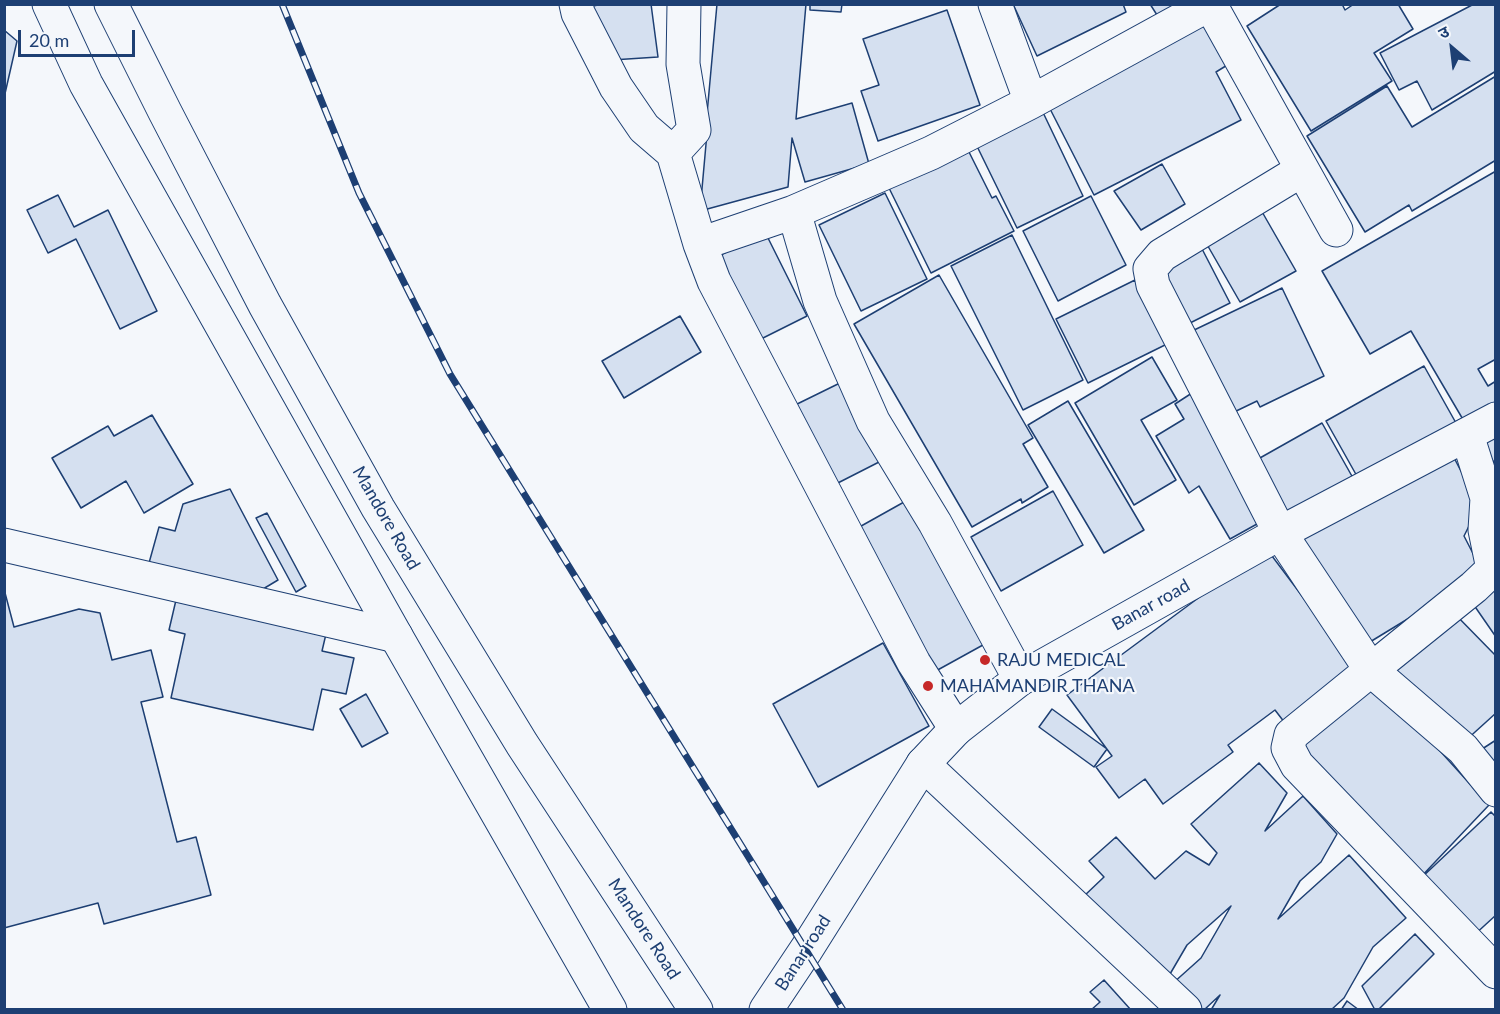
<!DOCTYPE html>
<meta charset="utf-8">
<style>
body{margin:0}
#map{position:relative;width:1500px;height:1014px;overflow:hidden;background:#f4f7fb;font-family:Lato,"Noto Sans Devanagari",sans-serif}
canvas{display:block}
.frame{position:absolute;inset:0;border:6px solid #1d3f73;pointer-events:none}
.north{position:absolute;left:1422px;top:18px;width:60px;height:60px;-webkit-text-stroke:4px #f4f7fb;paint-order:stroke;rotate:332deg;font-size:16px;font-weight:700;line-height:24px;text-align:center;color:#1d3f73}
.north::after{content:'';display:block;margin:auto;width:21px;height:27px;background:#1d3f73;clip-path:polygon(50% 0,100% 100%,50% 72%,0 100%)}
.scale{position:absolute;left:18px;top:30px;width:117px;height:27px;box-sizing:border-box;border:3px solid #1d3f73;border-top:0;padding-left:8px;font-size:18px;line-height:21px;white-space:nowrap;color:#1d3f73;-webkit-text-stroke:4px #f4f7fb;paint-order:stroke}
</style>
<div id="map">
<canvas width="1500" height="1014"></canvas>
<div class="frame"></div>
<div class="north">उ</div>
<div class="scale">20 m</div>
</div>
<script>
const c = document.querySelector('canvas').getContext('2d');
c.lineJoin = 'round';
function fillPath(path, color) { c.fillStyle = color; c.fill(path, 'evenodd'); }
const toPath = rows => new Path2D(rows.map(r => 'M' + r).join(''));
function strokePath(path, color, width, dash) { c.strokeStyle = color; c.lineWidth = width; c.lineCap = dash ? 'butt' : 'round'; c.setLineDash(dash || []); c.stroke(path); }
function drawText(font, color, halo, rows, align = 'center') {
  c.font = font + ' Lato,sans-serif'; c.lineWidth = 4.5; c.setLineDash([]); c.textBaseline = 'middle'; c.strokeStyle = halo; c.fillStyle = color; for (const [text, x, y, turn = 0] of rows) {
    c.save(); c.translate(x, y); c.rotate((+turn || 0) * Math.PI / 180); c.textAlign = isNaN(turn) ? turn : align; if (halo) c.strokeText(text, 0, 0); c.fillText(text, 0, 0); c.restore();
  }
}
const building = toPath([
 [603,4,651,4,658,57,612,60,583,8,603,4],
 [717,4,806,4,796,119,852,103,869,164,805,182,792,138,788,187,700,211,707,133,706,125,717,4],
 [810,4,842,4,841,12,810,10,810,4],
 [1013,4,1123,4,1126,12,1037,56,1013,4],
 [1150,4,1177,4,1157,15,1150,4],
 [1281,4,1342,4,1345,10,1354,4,1398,4,1413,29,1374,53,1392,81,1311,131,1247,26,1281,4],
 [1474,4,1496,4,1496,71,1432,110,1417,81,1399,90,1380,53,1474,4],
 [947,10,980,105,878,141,861,91,879,85,863,39,947,10],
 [1202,18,1229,64,1216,72,1241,120,1094,195,1046,101,1202,18],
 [4,30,17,41,4,98,4,30],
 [1496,76,1496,160,1412,211,1409,205,1365,232,1307,136,1387,86,1412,127,1496,76],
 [1038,102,1083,196,1017,228,971,134,1038,102],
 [966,146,992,198,996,196,1014,231,931,273,888,186,966,146],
 [1162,164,1185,204,1141,230,1114,191,1162,164],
 [1496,171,1496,359,1478,369,1488,386,1496,381,1496,412,1468,428,1411,331,1370,354,1322,271,1496,171],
 [885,193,927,279,861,311,819,225,885,193],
 [58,195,74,227,108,210,157,311,120,329,76,239,48,253,27,210,58,195],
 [1091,196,1126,265,1058,301,1023,231,1091,196],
 [1261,210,1296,271,1240,302,1205,241,1261,210],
 [765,232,807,316,757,341,715,258,765,232],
 [1012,235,1083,380,1023,410,951,266,1012,235],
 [1200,245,1230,303,1186,325,1157,267,1200,245],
 [939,275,1033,438,1023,444,1048,487,1022,503,1021,499,972,527,854,324,939,275],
 [1135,280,1167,344,1088,383,1056,319,1135,280],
 [1282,288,1324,376,1260,407,1257,401,1230,414,1190,332,1282,288],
 [680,316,701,352,624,398,602,361,680,316],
 [1152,357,1177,400,1141,420,1176,480,1134,505,1075,403,1152,357],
 [1424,366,1456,423,1358,478,1326,421,1424,366],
 [844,381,883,460,828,488,789,408,844,381],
 [1192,393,1266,519,1230,539,1199,486,1189,493,1156,436,1184,419,1175,404,1192,393],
 [1068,401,1144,530,1104,553,1028,425,1068,401],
 [152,415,193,484,144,513,126,481,81,508,52,458,108,426,114,436,152,415],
 [1322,423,1353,478,1283,519,1251,463,1322,423],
 [1496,424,1496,466,1477,435,1496,424],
 [1449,448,1479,506,1464,536,1483,573,1365,645,1293,539,1449,448],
 [230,489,278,580,263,589,149,563,159,527,175,531,183,504,230,489],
 [1053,491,1083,545,1001,591,971,537,1053,491],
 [913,497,992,640,934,672,854,530,913,497],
 [267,513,306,586,296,592,256,518,267,513],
 [1266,548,1360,673,1288,727,1275,710,1228,745,1233,752,1163,804,1145,779,1119,798,1096,767,1112,756,1067,695,1266,548],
 [1496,580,1496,637,1469,598,1496,580],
 [4,589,14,627,79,609,100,613,112,660,151,650,163,697,141,702,177,842,196,837,211,895,104,924,98,903,4,928,4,589],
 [176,600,326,634,322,651,354,658,346,694,322,689,313,730,171,698,185,634,169,630,176,600],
 [1451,610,1496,656,1496,713,1464,742,1392,667,1451,610],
 [883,643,929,726,818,787,773,704,883,643],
 [1373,677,1489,805,1418,880,1292,749,1373,677],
 [366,694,388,733,362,747,340,709,366,694],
 [1052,709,1107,749,1094,767,1039,727,1052,709],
 [1496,740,1496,775,1479,751,1496,740],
 [1259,763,1287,793,1265,831,1303,796,1337,834,1321,862,1300,881,1278,919,1349,855,1406,918,1373,947,1344,998,1331,1010,1211,1010,1220,995,1204,1010,1195,1010,1172,984,1201,958,1231,906,1187,945,1163,986,1083,897,1104,877,1089,861,1116,837,1155,879,1186,851,1209,865,1217,853,1191,824,1259,763],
 [1491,812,1496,817,1496,915,1472,937,1418,881,1491,812],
 [1415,934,1434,954,1378,1010,1375,1010,1362,986,1415,934],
 [1104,980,1131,1010,1091,1010,1100,1002,1090,992,1104,980],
 [1347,1001,1359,1010,1341,1010,1347,1001]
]);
const minor = toPath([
 [576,4,578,13,616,87,644,128,673,153,694,130,683,64,684,4],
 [1031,102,1210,4,1336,230],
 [673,153,700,244,714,281,914,663,956,729],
 [1302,170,1162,255,1150,269,1153,285,1280,533,1371,670,1291,735,1288,748,1297,765,1496,972],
 [794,212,931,153,1031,102,995,4],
 [700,244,794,212,820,301,873,421,935,523,1020,679],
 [1467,435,1487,498,1485,530,1493,569,1474,587,1371,670,1463,749,1496,790],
 [923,764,1185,1010]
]);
const tertiary = toPath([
 [4,545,396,636],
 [766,1010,806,950,923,764,956,729,1020,679,1280,533,1496,419]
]);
const trunk = toPath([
 [49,4,86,84,396,636,610,1010],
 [111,4,165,112,265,305,378,508,522,744,696,1010]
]);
const rail = toPath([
 [282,4,359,193,450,374,843,1010]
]);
const markers = [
 [985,660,6,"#c62828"],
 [928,686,6,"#c62828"]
];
const streetNames = [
 ["Mandore Road",386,518,60],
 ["Banar road",1151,605,-29],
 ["Mandore Road",644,929,57],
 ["Banar road",803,953,-57]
];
const poiNames = [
 ["RAJU MEDICAL",997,660],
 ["MAHAMANDIR THANA",940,686]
];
fillPath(building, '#d5e0f0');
strokePath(building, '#1d3f73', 1.5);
strokePath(minor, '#1d3f73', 35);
strokePath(tertiary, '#1d3f73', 35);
strokePath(trunk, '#1d3f73', 35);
strokePath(minor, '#f4f7fb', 33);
strokePath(tertiary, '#f4f7fb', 33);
strokePath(trunk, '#f4f7fb', 33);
strokePath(rail, '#1d3f73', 7);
strokePath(rail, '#f4f7fb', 4.5, [14]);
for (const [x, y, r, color] of markers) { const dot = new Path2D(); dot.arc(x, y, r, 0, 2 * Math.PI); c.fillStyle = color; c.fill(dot); strokePath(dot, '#f4f7fb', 2); }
drawText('18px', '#1d3f73', '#f4f7fb', streetNames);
drawText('18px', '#1d3f73', '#f4f7fb', poiNames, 'left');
</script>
